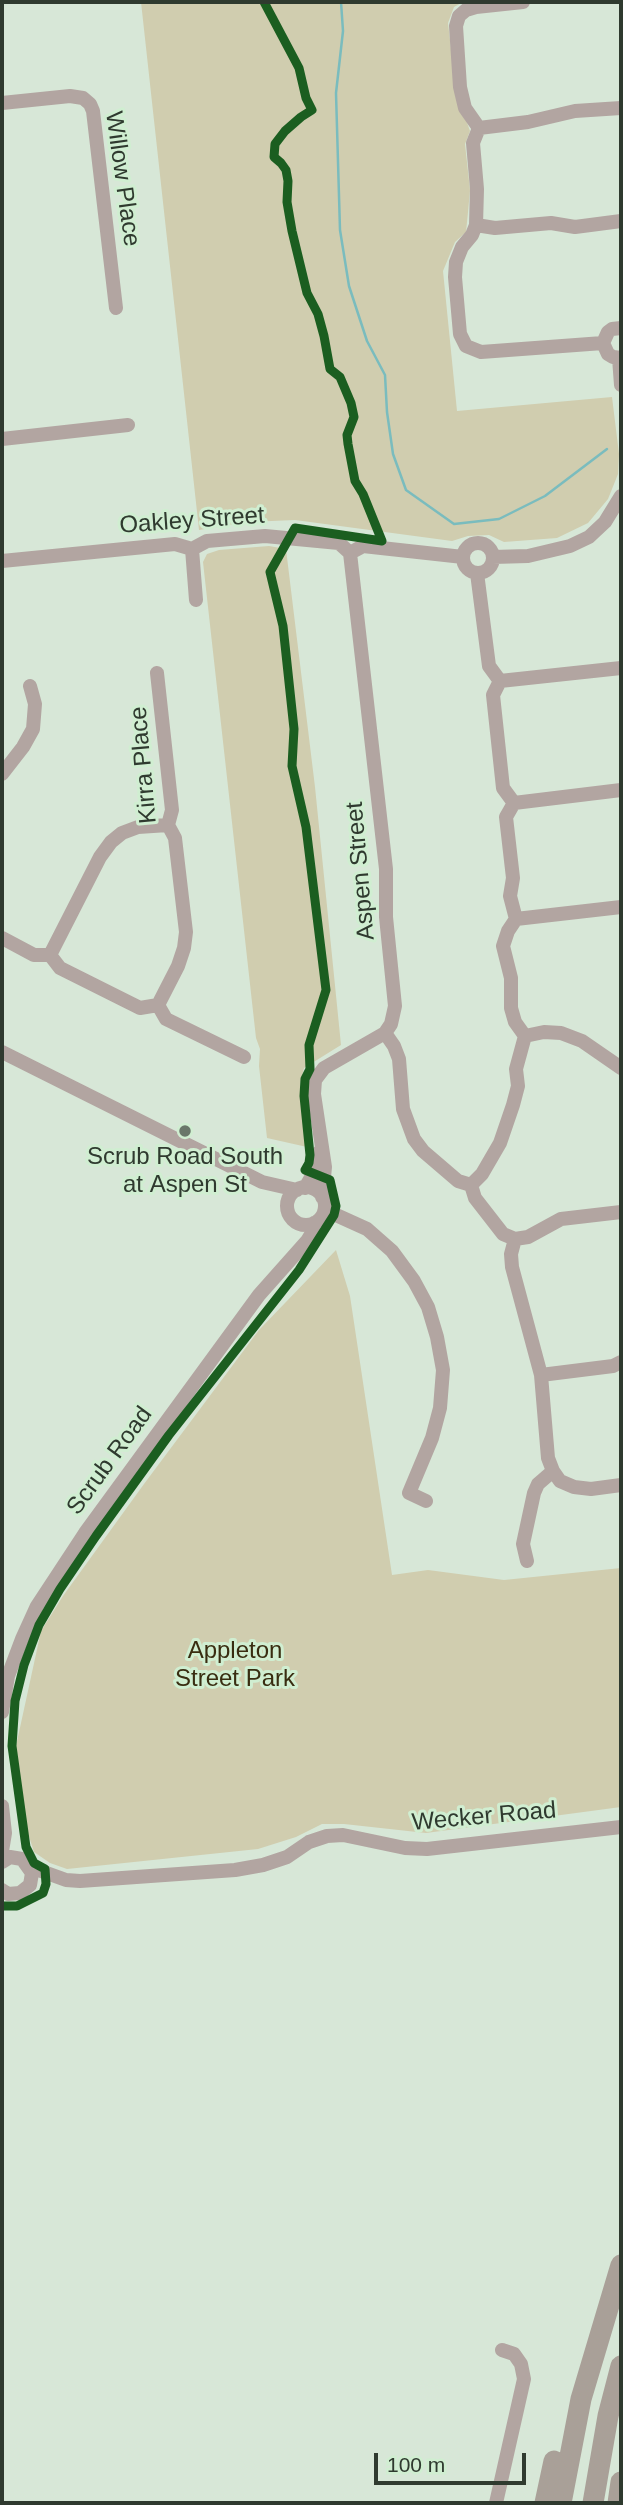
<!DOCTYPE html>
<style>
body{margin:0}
#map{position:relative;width:623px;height:2505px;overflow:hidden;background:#d7e7d7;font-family:Arial,sans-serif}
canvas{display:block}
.frame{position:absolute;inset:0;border:4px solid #2f3a2f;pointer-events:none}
.scale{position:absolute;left:374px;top:2453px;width:152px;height:32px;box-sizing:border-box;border:4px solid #2f3a2f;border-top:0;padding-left:9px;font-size:21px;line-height:24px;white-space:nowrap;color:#2f3a2f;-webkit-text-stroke:5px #d0eed1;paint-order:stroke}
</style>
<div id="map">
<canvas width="623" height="2505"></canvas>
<div class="frame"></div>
<div class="scale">100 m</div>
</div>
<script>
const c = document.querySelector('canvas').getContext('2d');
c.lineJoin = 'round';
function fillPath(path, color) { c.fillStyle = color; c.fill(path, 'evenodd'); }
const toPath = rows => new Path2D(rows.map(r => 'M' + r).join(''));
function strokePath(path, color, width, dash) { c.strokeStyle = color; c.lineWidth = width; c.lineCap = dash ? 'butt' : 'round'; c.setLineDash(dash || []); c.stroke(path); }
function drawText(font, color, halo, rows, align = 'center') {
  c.font = font + ' Arial,sans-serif'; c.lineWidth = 6; c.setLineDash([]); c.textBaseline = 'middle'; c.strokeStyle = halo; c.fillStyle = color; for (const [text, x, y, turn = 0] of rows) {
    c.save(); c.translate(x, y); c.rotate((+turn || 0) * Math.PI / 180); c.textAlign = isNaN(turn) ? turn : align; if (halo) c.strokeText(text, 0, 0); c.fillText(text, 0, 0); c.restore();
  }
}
const green = toPath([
 [141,2,463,2,454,7,448,23,456,92,470,131,465,144,470,190,468,212,466,232,455,242,443,271,457,411,612,397,619,454,618,474,608,499,588,523,557,538,504,542,489,535,468,536,452,541,295,520,248,522,199,530],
 [269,546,286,549,315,787,341,1045,304,1068,300,1084,307,1147,267,1138,259,1066,260,1049,256,1038,203,562,207,554,219,550],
 [336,1250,350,1296,392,1575,428,1570,504,1580,621,1568,621,1807,426,1833,344,1824,322,1824,296,1837,258,1849,67,1869,50,1863,34,1852,27,1830,16,1746,41,1631,63,1596,144,1484,259,1330]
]);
const stream = toPath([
 [341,2,343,31,336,93,340,230,349,286,367,341,385,375,387,412,393,454,406,490,454,524,499,519,545,496,607,449]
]);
const minor = toPath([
 [523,2,476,7,466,10,459,16,456,26,460,87,465,108,479,128,473,143,477,189,476,225,472,235,462,247,456,262,455,277,460,334,466,346,481,352,603,343],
 [2,103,70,96,83,98,90,104,93,111,116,308],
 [479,128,528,122,575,111,621,108],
 [476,225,495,228,551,223,575,227,621,221],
 [621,328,612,329,608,332,603,343,608,354,613,357,621,358],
 [619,358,621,385],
 [2,439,128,425],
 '463 558a15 15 0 1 1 30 0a15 15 0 1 1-30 0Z',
 [192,549,196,600],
 [493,557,528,556,570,546,589,537,605,522,621,496],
 [2,561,175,544,192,549,207,541,265,536,339,543,350,553,363,546,463,557],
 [500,681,621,668],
 [2,774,23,747,33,729,35,704,30,686],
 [514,803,621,790],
 [516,919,621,907],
 [2,938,34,955,50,955,60,968,140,1008,158,1005,178,966,184,948,186,932,175,838,168,825,172,810,157,673],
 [50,955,100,857,111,842,122,833,138,827,168,825],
 [158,1005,166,1019,244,1057],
 [385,1033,394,1046,399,1059,403,1109,414,1139,423,1151,458,1181,471,1185,475,1198,503,1234,515,1239,528,1237,561,1219,621,1212],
 [525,1036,544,1032,561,1033,582,1041,621,1068],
 [2,1052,262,1182,297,1190],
 [471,1185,482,1174,500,1143,513,1105,518,1086,516,1069,525,1036,515,1022,511,1008,511,978,503,946,508,931,516,919,510,896,513,878,506,817,514,803,503,788,493,695,500,681,489,666,477,573],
 '287 1206a19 19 0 1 1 38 0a19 19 0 1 1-38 0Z',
 [305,1188,313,1174,319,1152],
 [322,1197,325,1167,314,1094,315,1080,324,1068,385,1033,391,1024,395,1006,386,917,386,869,350,553],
 [325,1210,367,1229,392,1251,414,1281,428,1307,437,1337,443,1370,440,1408,432,1438,409,1493,426,1501],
 [515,1239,511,1254,512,1267,541,1375,548,1458,553,1471,560,1481,574,1487,591,1489,621,1485],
 [541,1375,613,1366,621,1362],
 [527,1561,523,1544,534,1493,538,1484,553,1471],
 [2,1712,8,1676,22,1639,37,1606,85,1533,259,1295,307,1241,313,1231,314,1223],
 [2,1806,5,1833,2,1851],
 [2,1862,10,1857,22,1859,32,1873,30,1885,20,1893,8,1894,2,1890],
 [30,1867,66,1880,80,1881,235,1870,263,1865,287,1857,309,1842,327,1836,343,1835,405,1848,427,1849,621,1827],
 [496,2503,524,2379,521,2364,514,2354,502,2350]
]);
const highway = toPath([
 [545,2503,554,2461],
 [561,2503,581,2399,621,2265],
 [593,2503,608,2416,621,2366],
 [618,2503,621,2482]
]);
const cycleway = toPath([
 [2,1906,17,1906,43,1893,46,1884,45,1869,34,1863,26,1847,12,1746,15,1701,24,1665,39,1625,60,1589,96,1536,169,1435,299,1270,334,1215,336,1206,330,1180,305,1170,309,1163,310,1155,304,1096,305,1079,310,1069,309,1045,326,990,306,827,292,766,294,729,283,626,270,572,295,528,382,541,363,494,355,481,348,444,347,435,354,417,351,403,340,377,330,369,324,336,318,314,307,293,292,231,287,202,288,181,286,170,281,163,274,157,275,144,285,131,301,117,312,110,306,98,299,68,264,2]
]);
const markers = [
 [185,1131,7,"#6a776a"]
];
const streetNames = [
 ["Willow Place",122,179,82],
 ["Oakley Street",192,521,-4],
 ["Kirra Place",144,765,-95],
 ["Aspen Street",361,871,-95],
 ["Scrub Road",110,1461,-54],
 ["Wecker Road",484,1817,-5]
];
const poiNames = [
 ["Scrub Road South",185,1157],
 ["at Aspen St",185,1185]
];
const parkNames = [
 ["Appleton",235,1651],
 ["Street Park",235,1679]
];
fillPath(green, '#d0cdaf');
strokePath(stream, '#7abcbe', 2.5);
strokePath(minor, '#b2a5a1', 14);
strokePath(highway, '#a9a098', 21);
strokePath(cycleway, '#1b5e20', 9);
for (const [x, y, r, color] of markers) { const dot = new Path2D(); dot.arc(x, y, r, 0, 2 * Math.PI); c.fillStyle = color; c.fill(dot); strokePath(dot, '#d0eed1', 2.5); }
drawText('24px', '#2f3a2f', '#d0eed1', streetNames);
drawText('24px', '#2f3a2f', '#d0eed1', poiNames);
drawText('24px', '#392d11', '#d0eed1', parkNames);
</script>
